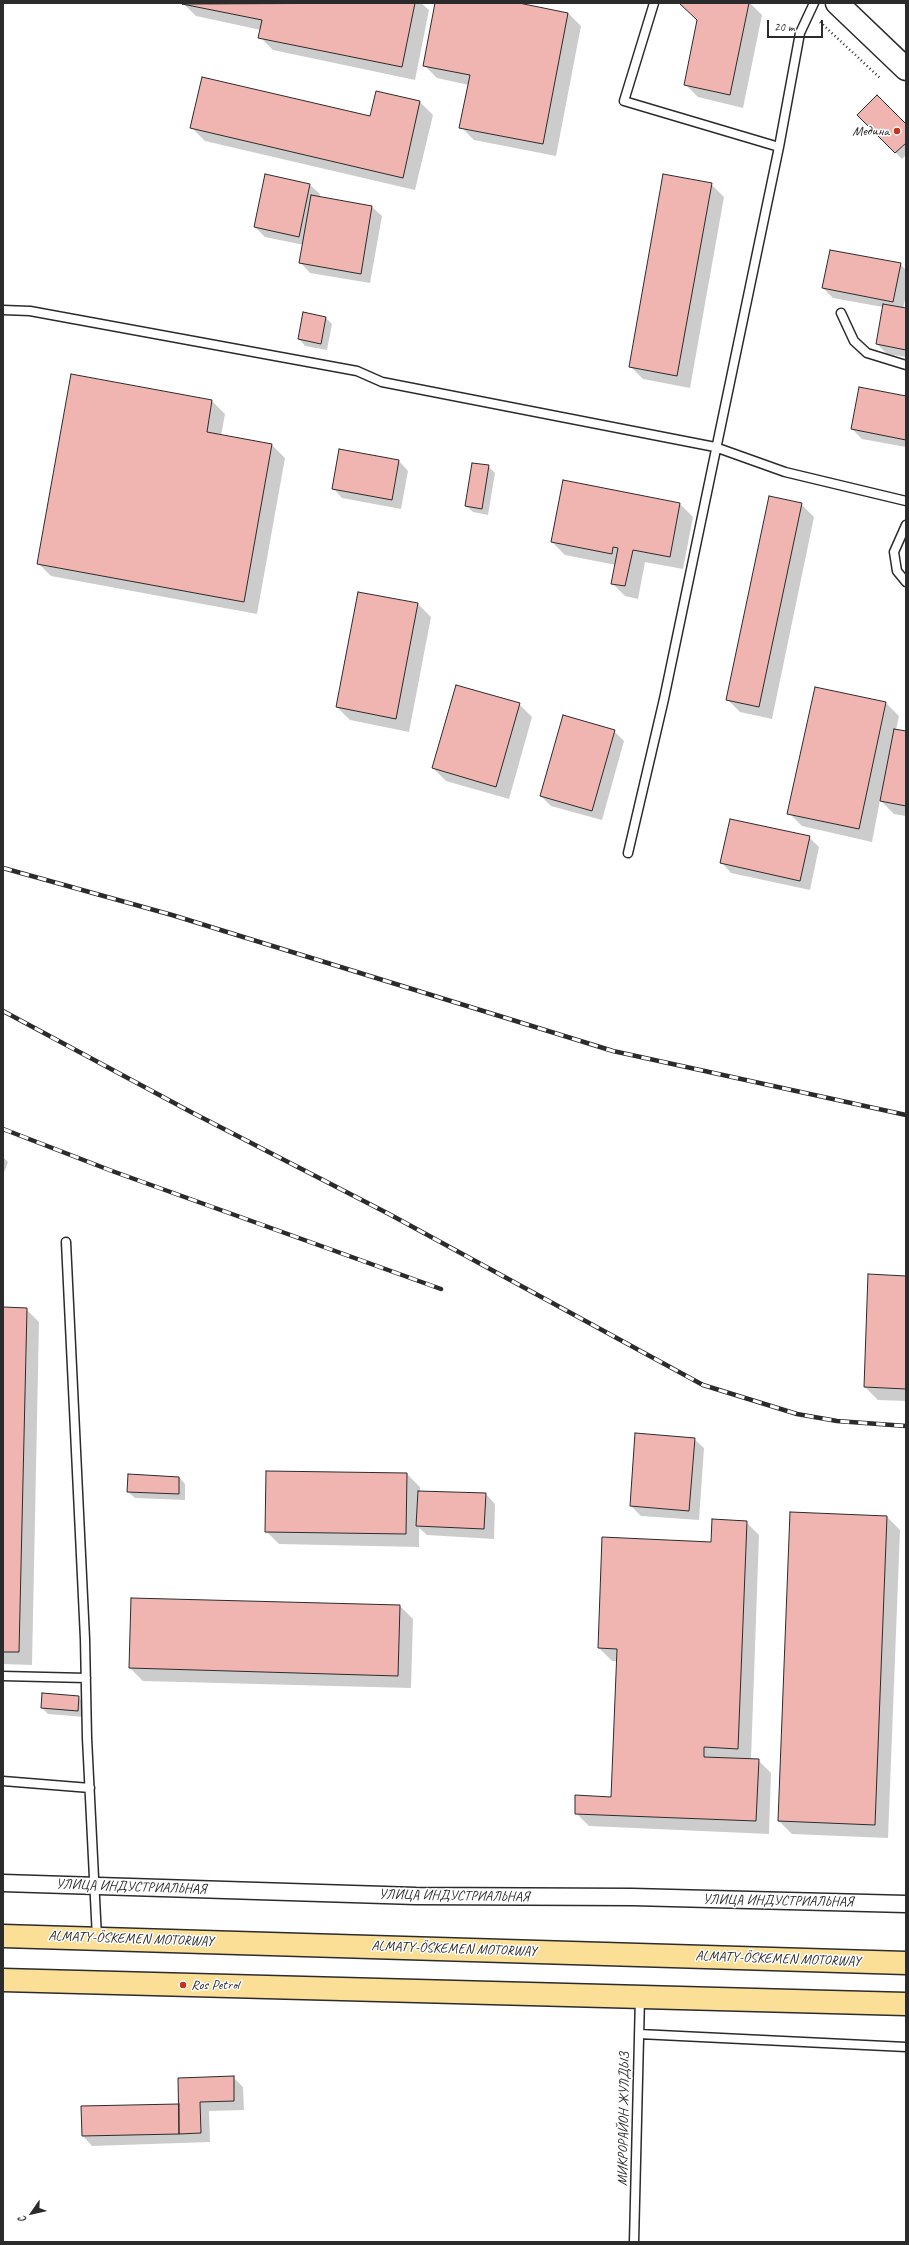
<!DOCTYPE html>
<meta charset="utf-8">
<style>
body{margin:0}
#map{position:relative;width:909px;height:2245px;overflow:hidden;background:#fff;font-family:Caveat,sans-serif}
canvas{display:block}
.frame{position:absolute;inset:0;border:4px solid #2b2b2b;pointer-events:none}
.north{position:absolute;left:12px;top:2193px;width:40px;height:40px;-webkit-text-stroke:3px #fff;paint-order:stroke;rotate:236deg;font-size:11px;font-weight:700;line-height:16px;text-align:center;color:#2b2b2b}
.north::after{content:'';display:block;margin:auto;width:14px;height:18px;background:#2b2b2b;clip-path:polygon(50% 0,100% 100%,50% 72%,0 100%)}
.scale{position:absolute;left:767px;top:20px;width:56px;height:18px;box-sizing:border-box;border:2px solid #2b2b2b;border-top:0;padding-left:5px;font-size:12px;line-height:14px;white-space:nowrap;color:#2b2b2b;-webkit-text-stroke:3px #fff;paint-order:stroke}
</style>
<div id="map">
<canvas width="909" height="2245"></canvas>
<div class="frame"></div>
<div class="north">С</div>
<div class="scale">20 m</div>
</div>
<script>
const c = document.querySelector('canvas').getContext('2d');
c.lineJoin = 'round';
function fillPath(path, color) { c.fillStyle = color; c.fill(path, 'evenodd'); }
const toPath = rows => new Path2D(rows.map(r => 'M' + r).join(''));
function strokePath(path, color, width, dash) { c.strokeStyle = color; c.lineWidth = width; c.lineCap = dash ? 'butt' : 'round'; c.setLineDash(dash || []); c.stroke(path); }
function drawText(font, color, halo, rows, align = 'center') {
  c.font = font + ' Caveat,sans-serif'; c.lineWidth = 3; c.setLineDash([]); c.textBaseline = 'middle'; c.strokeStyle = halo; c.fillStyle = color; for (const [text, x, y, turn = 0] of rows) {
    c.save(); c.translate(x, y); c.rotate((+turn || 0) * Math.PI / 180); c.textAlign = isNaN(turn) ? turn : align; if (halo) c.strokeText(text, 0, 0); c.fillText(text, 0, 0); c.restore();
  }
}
const shadow = toPath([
 [183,3,421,3,429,10,415,80,273,50,260,37,261,30,196,16],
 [436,3,514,3,568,13,581,26,556,156,474,140,461,127,469,85,437,78,424,65],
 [680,3,750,3,762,15,743,108,698,97,685,84,698,21],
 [420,102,433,115,415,190,205,141,192,128,371,118],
 [858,115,906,126,906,155,902,159],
 [711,184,724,197,690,388,643,379,630,366],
 [310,185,320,194,319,198,372,207,382,216,370,283,310,273,301,263,304,245,265,237,255,227],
 [900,264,906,270,906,295,903,309,906,309,906,357,887,354,877,344,883,307,833,298,823,288],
 [325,317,332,324,327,350,305,346,299,339],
 [72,375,212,401,225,414,221,436,272,445,285,458,257,614,51,576,38,563],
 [906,397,906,447,862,439,852,429],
 [399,461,408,471,401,509,342,498,333,488],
 [488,466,495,473,488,515,473,512,466,506],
 [680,504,693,517,683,569,645,562,638,599,625,596,612,583,616,565,565,555,552,542],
 [801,504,814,517,772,719,740,712,727,699],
 [358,593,418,604,431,617,409,732,350,720,337,707],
 [886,703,899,716,896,730,906,732,906,816,894,814,880,800,872,842,802,826,789,813],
 [519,704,532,717,509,799,446,781,433,768],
 [614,731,624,741,602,820,551,806,541,796],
 [809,837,819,847,810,890,731,873,722,863],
 [3,1157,8,1162,3,1175],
 [906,1277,906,1401,878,1400,865,1387],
 [3,1308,26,1309,39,1322,32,1665,3,1664],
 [694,1439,704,1448,699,1520,641,1516,631,1506],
 [407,1474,420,1487,420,1492,486,1494,495,1504,494,1539,427,1535,419,1528,419,1547,279,1544,266,1531],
 [179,1477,185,1484,185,1500,135,1498,128,1492],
 [887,1517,900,1530,888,1838,792,1834,779,1821],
 [746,1522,759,1535,751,1759,758,1760,771,1773,769,1834,589,1826,576,1813,612,1798,617,1661,612,1661,599,1648,712,1543],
 [400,1606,413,1619,411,1688,143,1681,130,1668],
 [78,1697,85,1704,84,1717,48,1714,42,1708],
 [233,2077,243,2087,244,2110,209,2111,210,2142,92,2146,83,2136,82,2107,180,2104]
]);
const building = toPath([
 [415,3,402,67,258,38,262,20,182,4,415,3],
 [435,3,519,3,568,13,543,144,459,128,470,75,423,66,435,3],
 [679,3,749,3,730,95,684,85,697,20,679,3],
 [202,77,370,116,376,91,420,101,403,178,190,128,202,77],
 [877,95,906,124,906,143,895,153,857,115,877,95],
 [265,174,310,184,299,237,254,227,265,174],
 [663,174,712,183,677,376,629,367,663,174],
 [311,195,372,206,361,274,299,263,311,195],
 [830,250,901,263,893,302,822,288,830,250],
 [883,304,906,308,906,350,876,344,883,304],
 [303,312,326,317,321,344,298,339,303,312],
 [71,374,212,400,207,432,272,444,244,602,37,564,71,374],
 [859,387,906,396,906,440,851,429,859,387],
 [339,449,399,460,392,500,332,489,339,449],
 [472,463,489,465,482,509,465,506,472,463],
 [563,480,680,503,670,557,633,550,625,586,611,584,618,548,613,547,612,554,551,542,563,480],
 [769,496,802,503,759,707,726,700,769,496],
 [358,592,418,603,396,719,336,707,358,592],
 [456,685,520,703,496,787,432,768,456,685],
 [815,687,886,702,859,829,787,814,815,687],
 [563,715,615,730,592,811,540,796,563,715],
 [894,729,906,731,906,806,880,801,894,729],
 [730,819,810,836,800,881,720,863,730,819],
 [868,1274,906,1276,906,1389,864,1387,868,1274],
 [3,1307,27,1308,19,1652,3,1652,3,1307],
 [635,1433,695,1438,689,1511,630,1506,635,1433],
 [266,1471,407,1473,406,1534,265,1532,266,1471],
 [128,1474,179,1477,179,1494,127,1492,128,1474],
 [418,1491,486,1493,484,1529,416,1526,418,1491],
 [790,1512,887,1516,875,1825,778,1821,790,1512],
 [712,1519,747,1521,738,1749,704,1747,704,1757,759,1759,756,1821,575,1814,575,1795,611,1797,617,1649,598,1648,602,1537,711,1542,712,1519],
 [131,1598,400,1605,398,1676,129,1668,131,1598],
 [42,1693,79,1696,78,1711,41,1708,42,1693],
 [234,2076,234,2101,200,2102,201,2133,179,2134,178,2078,234,2076],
 [179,2104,179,2134,82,2136,81,2106,179,2104]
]);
const path = toPath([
 [820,22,880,78]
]);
const service = toPath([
 [654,3,624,101,779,147],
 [3,310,30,311,357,371,382,382,715,447,785,472,906,501],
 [841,313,854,341,867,353,906,365],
 [906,525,894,552,897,571,906,582],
 [628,853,664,699,779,147,800,33,814,3],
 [66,1242,85,1639,87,1738,97,1938],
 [3,1676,86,1678],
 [3,1781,90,1788],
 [639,2034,906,2047],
 [634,2242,640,1997]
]);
const minor = toPath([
 [3,1883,416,1896,632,1897,906,1904]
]);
const secondary = toPath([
 [837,3,906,69]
]);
const trunk = toPath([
 [3,1936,906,1963],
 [3,1980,906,2004]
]);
const rail = toPath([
 [3,868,172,915,613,1051,906,1115],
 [3,1011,191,1112,389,1214,703,1385,797,1414,837,1421,906,1426],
 [3,1129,112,1171,441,1289]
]);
const markers = [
 [897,131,4,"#c8321e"],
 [183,1985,4,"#c8321e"]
];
const poiNames = [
 ["Медина",889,131],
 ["Ros Petrol",191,1985,"left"]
];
const streetNames = [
 ["УЛИЦА ИНДУСТРИАЛЬНАЯ",131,1887,2],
 ["УЛИЦА ИНДУСТРИАЛЬНАЯ",454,1896,1],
 ["УЛИЦА ИНДУСТРИАЛЬНАЯ",778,1901,1],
 ["ALMATY-ÖSKEMEN MOTORWAY",131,1939,2],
 ["ALMATY-ÖSKEMEN MOTORWAY",454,1949,2],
 ["ALMATY-ÖSKEMEN MOTORWAY",778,1959,2],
 ["МИКРОРАЙОН ЖУЛДЫЗ",624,2119,-89]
];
fillPath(shadow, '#0003');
fillPath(building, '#f0b5b1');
strokePath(building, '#2b2b2b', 1);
strokePath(service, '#2b2b2b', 11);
strokePath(minor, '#2b2b2b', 19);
strokePath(secondary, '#2b2b2b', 25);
strokePath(trunk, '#2b2b2b', 25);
strokePath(path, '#2b2b2b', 2.5, [1, 3]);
strokePath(service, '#fff', 8);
strokePath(minor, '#fff', 16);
strokePath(secondary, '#fff', 22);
strokePath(trunk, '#fbdf96', 22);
strokePath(rail, '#2b2b2b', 4.5);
strokePath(rail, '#fff', 3, [9]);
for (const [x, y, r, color] of markers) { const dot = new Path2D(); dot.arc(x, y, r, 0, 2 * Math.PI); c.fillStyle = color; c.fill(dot); strokePath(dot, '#fff', 1.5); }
drawText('14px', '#2b2b2b', '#fff', poiNames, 'right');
drawText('14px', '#2b2b2b', '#fff', streetNames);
</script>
